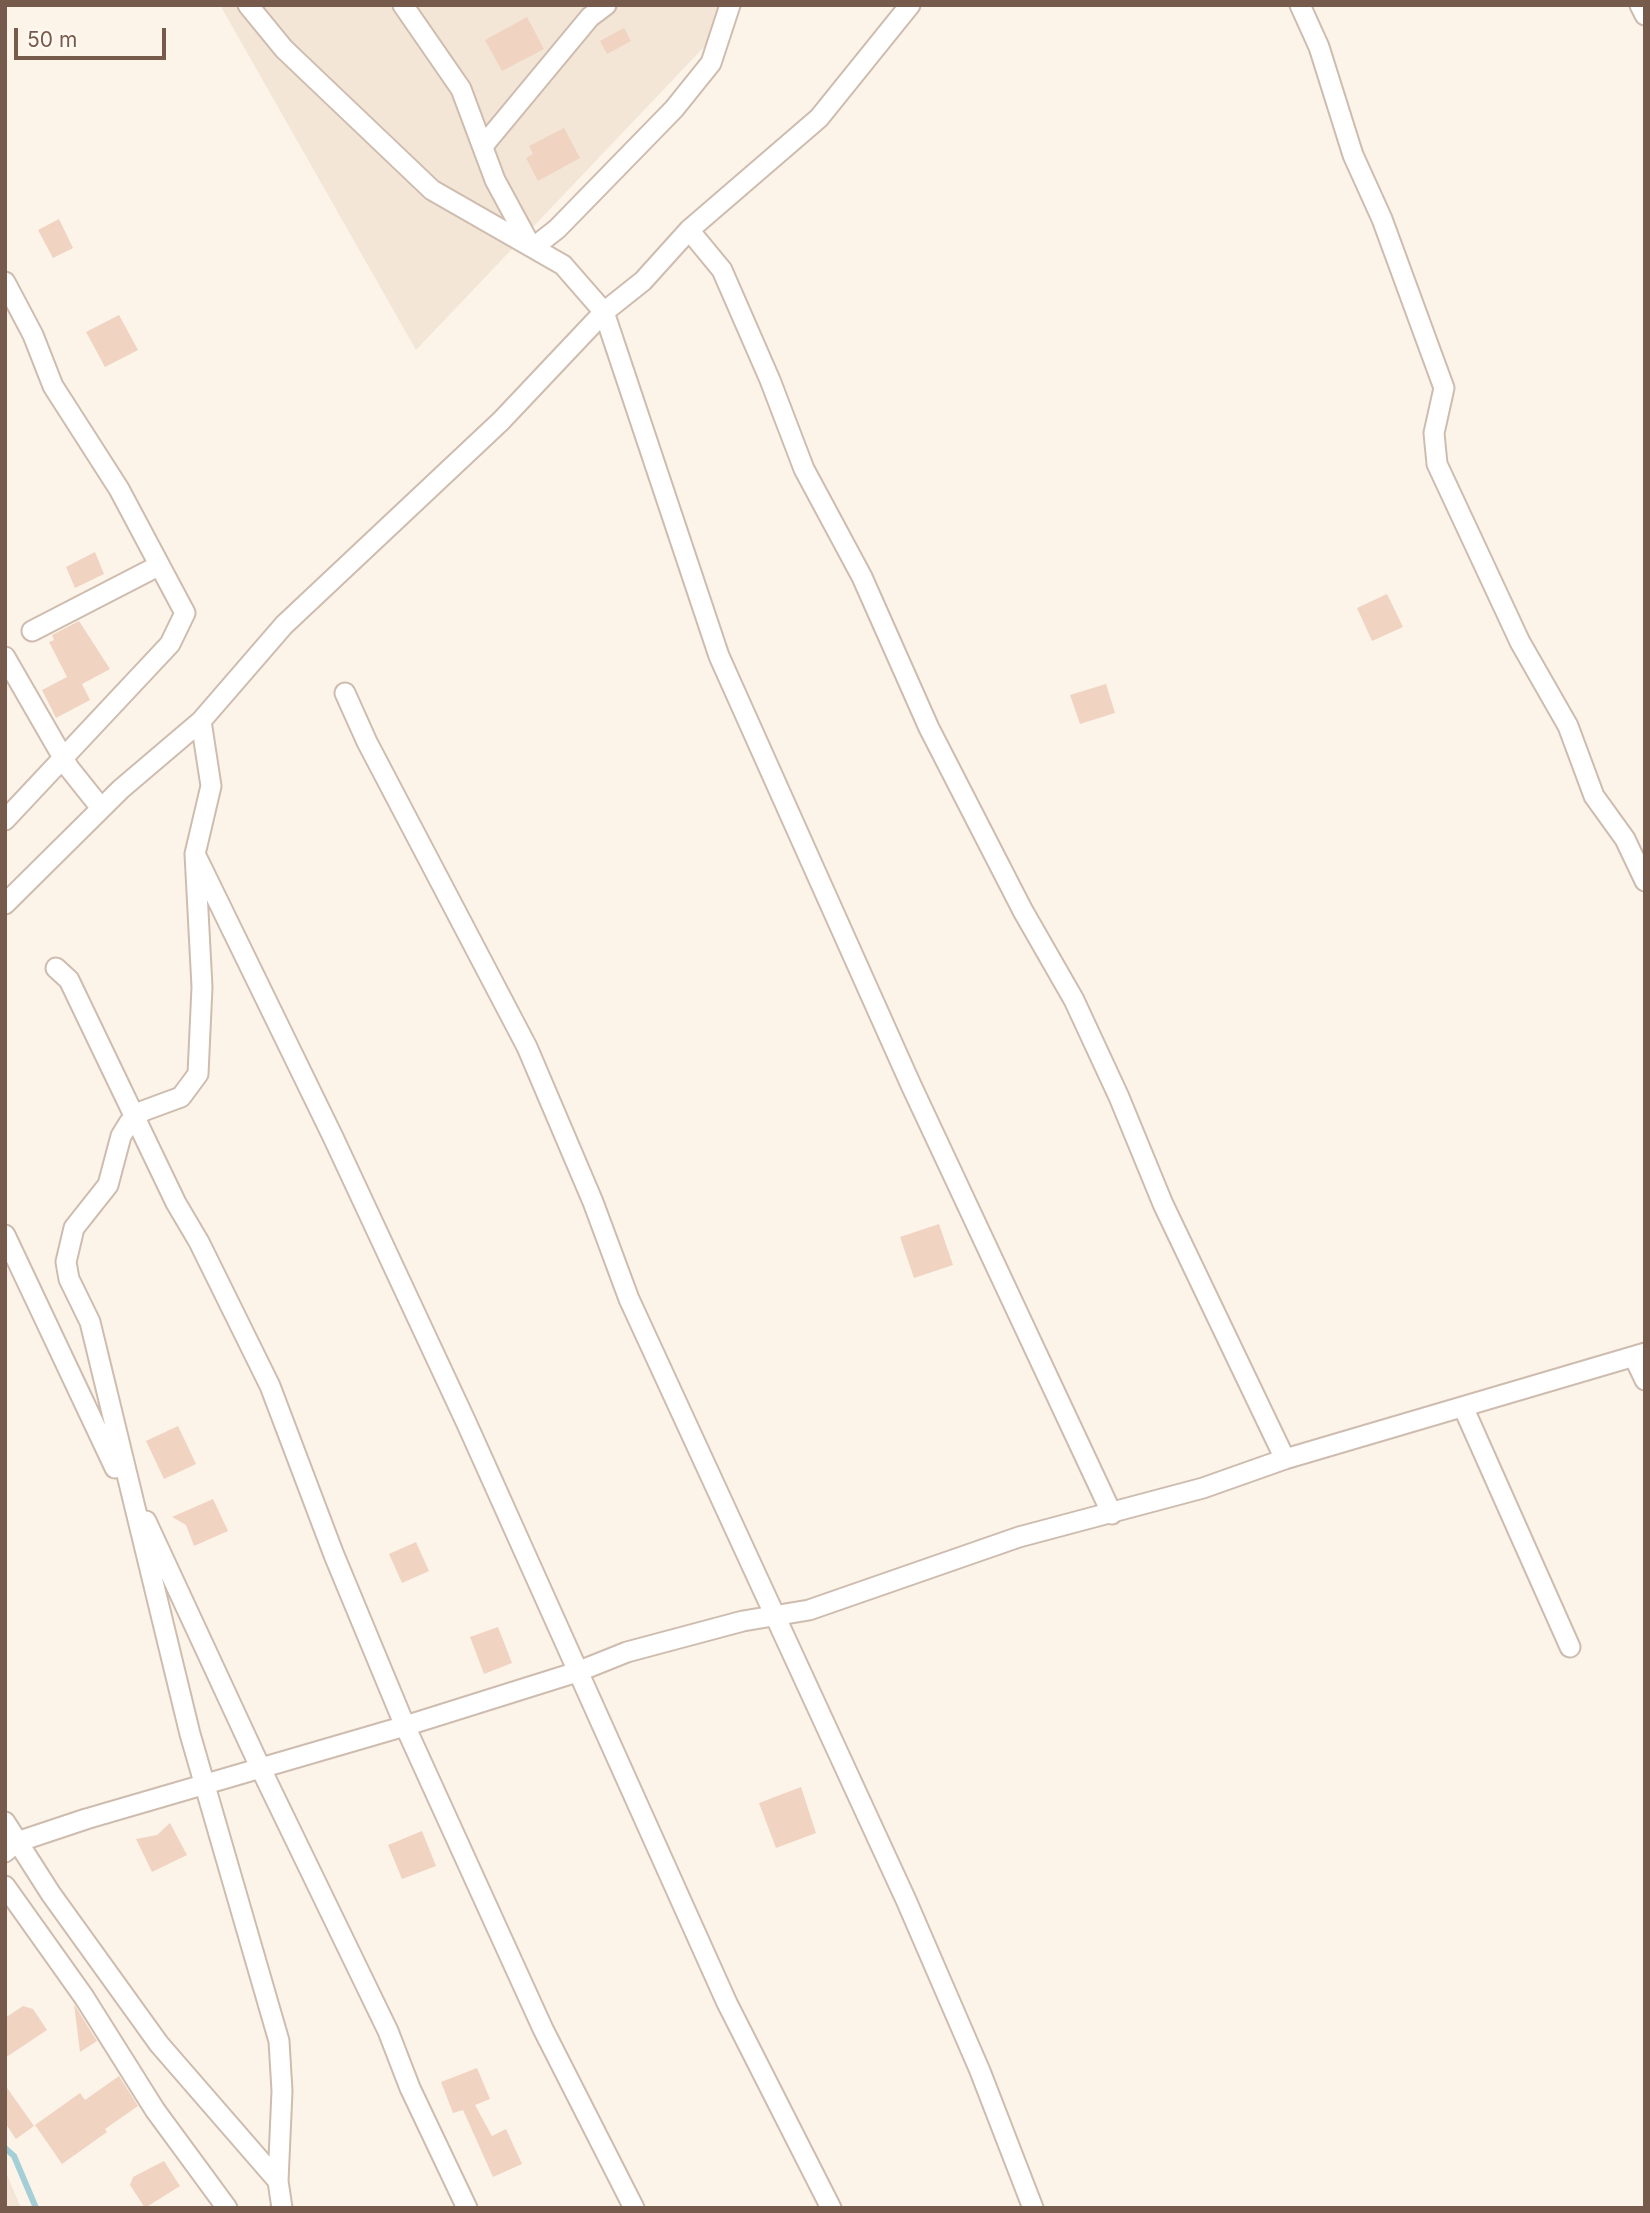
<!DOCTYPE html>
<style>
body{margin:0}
#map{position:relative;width:1650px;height:2213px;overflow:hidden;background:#fcf4e9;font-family:Inter,sans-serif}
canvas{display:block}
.frame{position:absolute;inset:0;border:7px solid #765b4d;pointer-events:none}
.scale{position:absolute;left:14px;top:28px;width:152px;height:32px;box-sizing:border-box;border:4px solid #765b4d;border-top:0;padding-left:9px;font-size:21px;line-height:24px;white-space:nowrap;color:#765b4d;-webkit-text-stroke:5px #fef8ef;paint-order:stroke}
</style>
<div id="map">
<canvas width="1650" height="2213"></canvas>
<div class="frame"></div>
<div class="scale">50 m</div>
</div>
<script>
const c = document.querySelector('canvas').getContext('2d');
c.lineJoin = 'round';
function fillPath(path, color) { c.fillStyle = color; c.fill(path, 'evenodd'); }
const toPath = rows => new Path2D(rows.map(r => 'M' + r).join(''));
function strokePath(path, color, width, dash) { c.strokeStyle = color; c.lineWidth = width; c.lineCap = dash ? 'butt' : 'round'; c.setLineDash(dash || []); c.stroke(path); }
const residential = toPath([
 [220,5,744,5,416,350],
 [5,2170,21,2208,5,2208]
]);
const stream = toPath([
 [5,2148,14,2156,36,2208]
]);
const building = toPath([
 [527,17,544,49,502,71,485,40],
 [624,28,631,41,607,54,600,41],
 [564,128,580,158,538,181,526,158,533,154,529,146],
 [59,219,73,248,53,258,38,230],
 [119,315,138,350,105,367,86,332],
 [95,552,104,574,75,588,66,567],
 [1387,594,1403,627,1372,641,1357,608],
 [79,621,110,669,82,684,90,700,56,718,42,690,67,677,49,642,54,640,52,635],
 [1106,684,1115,713,1080,724,1070,695],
 [939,1224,953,1265,914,1278,900,1237],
 [178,1426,196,1464,164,1479,146,1441],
 [213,1499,228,1531,194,1546,186,1525,172,1517],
 [416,1542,429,1571,402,1583,389,1554],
 [498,1627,512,1663,484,1674,470,1637],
 [801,1787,816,1833,776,1848,759,1803],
 [170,1823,187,1855,152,1872,136,1839,157,1835],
 [422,1831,436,1866,402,1879,388,1845],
 [74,2004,97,2041,80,2052],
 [23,2006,33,2009,47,2030,5,2058,5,2018],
 [477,2068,490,2099,475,2105,492,2136,506,2129,522,2164,493,2177,463,2110,453,2113,441,2082],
 [119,2076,138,2106,105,2129,107,2132,62,2164,35,2125,80,2093,85,2100],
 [5,2085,34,2126,16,2139,5,2123],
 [164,2161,180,2186,145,2208,130,2185,133,2177]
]);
const minor = toPath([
 [248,5,284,49,432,190,563,265,604,312,719,656,911,1085,1112,1514],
 [403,5,461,89,495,180,528,241],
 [1300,5,1319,47,1353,155,1382,219,1444,388,1434,433,1437,464,1520,642,1568,726,1594,796,1625,839,1645,881],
 [1640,5,1645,15],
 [483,146,590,17,606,5],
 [689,230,722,270,770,380,804,469,862,577,929,728,1023,911,1074,1000,1119,1097,1163,1204,1285,1459],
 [534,247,557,229,674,109,711,63,730,5],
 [5,282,33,335,53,386,119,489,185,613,170,644,5,820],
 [32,631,158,566],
 [5,657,69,768,101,808],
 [345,693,367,742,527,1047,593,1202,629,1299,906,1900,980,2071,1033,2208],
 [201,721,211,786,195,854,202,987,198,1074,181,1097,143,1111,129,1123,121,1136,108,1185,74,1228,66,1262,69,1279,90,1322,190,1734,279,2041,282,2091,278,2181,282,2208],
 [197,858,333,1137,466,1422,727,2003,831,2208],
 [5,904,121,789,201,721,284,625,501,421,604,312,643,281,689,230,819,118,910,5],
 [56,968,69,980,176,1203,199,1242,270,1386,334,1555,405,1726,543,2029,634,2208],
 [5,1235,115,1468],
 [1634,1357,1645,1380],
 [1464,1409,1570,1647],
 [146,1521,261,1769,388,2031,410,2088,467,2208],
 [5,1822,51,1894,159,2044,278,2181],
 [5,1852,17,1842,86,1819,405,1726,577,1672,627,1652,743,1621,809,1610,1019,1537,1203,1488,1285,1459,1645,1353],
 [5,1886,84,1997,155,2110,227,2208]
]);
fillPath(residential, '#f3e6d7');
strokePath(stream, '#a4cfd7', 6);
fillPath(building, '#f0d3c1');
strokePath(minor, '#cebcaf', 23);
strokePath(minor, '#fff', 19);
</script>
